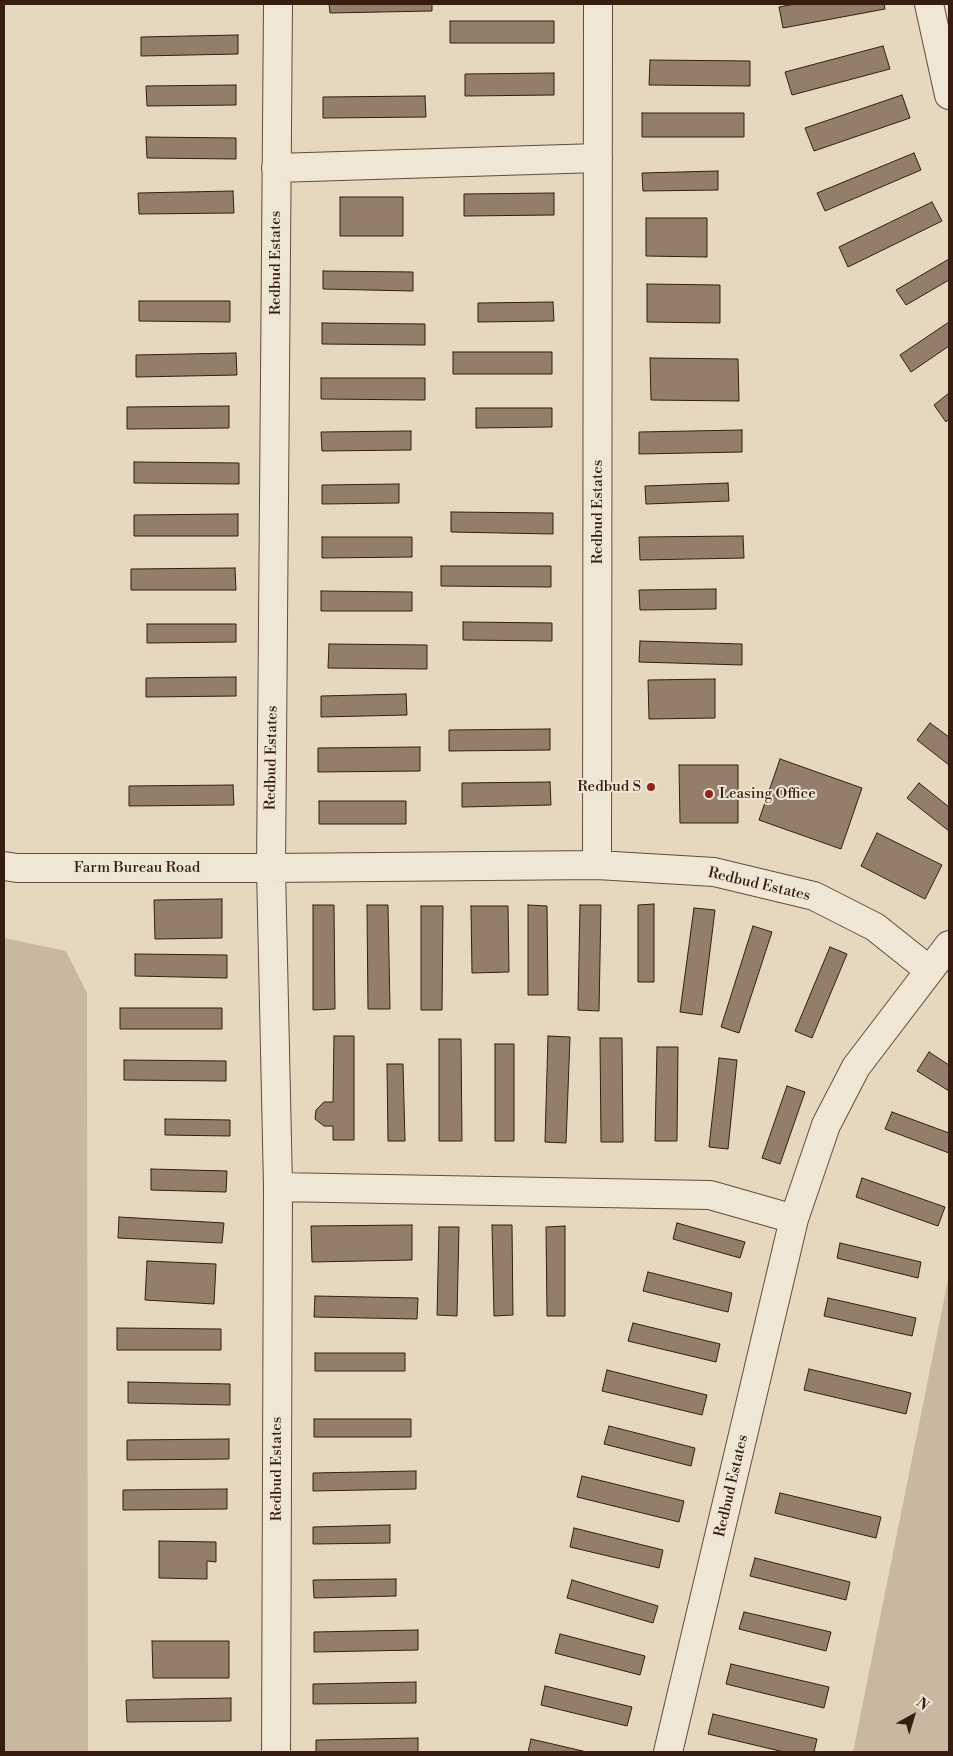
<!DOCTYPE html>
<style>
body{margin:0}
#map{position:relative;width:953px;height:1756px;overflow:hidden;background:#e6d8bf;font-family:"Libre Bodoni",serif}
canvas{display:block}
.frame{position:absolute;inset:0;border:5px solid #361d10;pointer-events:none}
.north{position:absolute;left:888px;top:1691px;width:50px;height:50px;-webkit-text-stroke:4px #efe6d5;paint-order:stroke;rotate:39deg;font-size:14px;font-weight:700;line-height:20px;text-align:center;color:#361d10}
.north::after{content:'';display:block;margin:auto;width:18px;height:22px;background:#361d10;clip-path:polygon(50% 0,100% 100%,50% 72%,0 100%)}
</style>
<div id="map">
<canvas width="953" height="1756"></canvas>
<div class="frame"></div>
<div class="north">N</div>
</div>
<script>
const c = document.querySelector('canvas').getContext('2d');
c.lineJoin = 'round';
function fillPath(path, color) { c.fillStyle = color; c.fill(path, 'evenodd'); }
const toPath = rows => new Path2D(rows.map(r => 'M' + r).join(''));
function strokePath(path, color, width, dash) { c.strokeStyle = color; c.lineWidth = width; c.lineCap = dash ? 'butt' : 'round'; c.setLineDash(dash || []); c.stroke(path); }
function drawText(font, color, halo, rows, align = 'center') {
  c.font = font + ' "Libre Bodoni",serif'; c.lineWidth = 4; c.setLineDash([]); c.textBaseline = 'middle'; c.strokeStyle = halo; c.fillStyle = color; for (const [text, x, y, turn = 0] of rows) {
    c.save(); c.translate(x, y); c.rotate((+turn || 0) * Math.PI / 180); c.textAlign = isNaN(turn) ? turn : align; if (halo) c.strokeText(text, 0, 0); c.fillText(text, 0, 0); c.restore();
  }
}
const green = toPath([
 [4,938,66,951,87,993,88,1752,4,1752],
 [949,1275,949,1752,853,1752]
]);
const building = toPath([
 [329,4,432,4,432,11,330,13,329,4],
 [795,4,884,4,885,9,783,28,779,7,795,4],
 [450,21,554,21,554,43,450,43,450,21],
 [238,35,238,54,141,56,141,37,238,35],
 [883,46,890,69,792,95,785,72,883,46],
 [650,60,750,61,750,86,649,85,650,60],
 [554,73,554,95,465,96,465,74,554,73],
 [236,85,236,105,147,106,146,86,236,85],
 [902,95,910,118,814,151,805,128,902,95],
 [425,96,426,117,323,118,323,97,425,96],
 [642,113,744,113,744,137,642,137,642,113],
 [146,137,236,138,236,159,147,158,146,137],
 [914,153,921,170,825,211,817,193,914,153],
 [718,171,718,190,643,191,642,173,718,171],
 [233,191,234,213,139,214,138,193,233,191],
 [554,193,554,215,464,216,464,194,554,193],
 [340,197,403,197,403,236,340,236,340,197],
 [932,202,942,221,848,267,839,247,932,202],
 [646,218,707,218,707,257,646,256,646,218],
 [949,259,949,280,906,305,896,290,949,259],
 [323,271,413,272,413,291,323,289,323,271],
 [647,284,720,285,720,323,647,322,647,284],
 [139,301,230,301,230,322,139,321,139,301],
 [553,302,554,321,478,322,478,303,553,302],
 [949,322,949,346,911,372,900,355,949,322],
 [322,323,425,324,425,345,322,344,322,323],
 [453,352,552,352,552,374,453,374,453,352],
 [236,353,237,375,136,377,136,355,236,353],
 [650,358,738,359,739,401,651,400,650,358],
 [321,378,425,378,425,400,321,399,321,378],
 [949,393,949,419,946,422,934,405,949,393],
 [229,406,229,428,127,429,127,407,229,406],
 [476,408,552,408,552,427,476,428,476,408],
 [742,430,742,452,639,454,639,432,742,430],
 [411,431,411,450,322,451,321,432,411,431],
 [134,462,239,463,239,484,134,483,134,462],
 [728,483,729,501,646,504,645,486,728,483],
 [399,484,399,503,322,504,322,485,399,484],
 [451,512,553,513,553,534,451,532,451,512],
 [238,514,238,536,134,536,134,515,238,514],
 [743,536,744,558,640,560,639,537,743,536],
 [322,537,412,537,412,557,322,558,322,537],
 [441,566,551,566,551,587,441,586,441,566],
 [235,568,236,590,131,590,131,569,235,568],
 [716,589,716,609,640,610,639,590,716,589],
 [321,591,412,592,412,611,321,611,321,591],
 [463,622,552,623,552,641,463,640,463,622],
 [147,624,236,624,236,642,147,643,147,624],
 [640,641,742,644,742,665,639,662,640,641],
 [329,644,427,645,427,669,328,668,329,644],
 [236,677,236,696,146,697,146,678,236,677],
 [715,679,715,718,649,719,648,680,715,679],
 [406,694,407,715,321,717,321,696,406,694],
 [930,723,949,737,949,765,917,740,930,723],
 [550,729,550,750,449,751,449,730,550,729],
 [420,747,420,771,318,772,318,748,420,747],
 [780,759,862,788,841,849,759,820,780,759],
 [679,765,738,765,738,823,680,823,679,765],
 [550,782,551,805,462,807,462,783,550,782],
 [919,783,949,807,949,831,907,798,919,783],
 [233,785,234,805,129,806,129,786,233,785],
 [319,801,406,801,406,824,319,824,319,801],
 [877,833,942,865,925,899,861,866,877,833],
 [222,899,222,938,155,939,154,900,222,899],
 [654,904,654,982,638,982,638,905,654,904],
 [313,905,334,905,335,1009,313,1010,313,905],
 [367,905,388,905,390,1009,368,1009,367,905],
 [528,905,547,906,548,995,528,995,528,905],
 [580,905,601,905,599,1011,578,1010,580,905],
 [421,906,443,906,442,1010,421,1010,421,906],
 [471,906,508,906,509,972,472,973,471,906],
 [694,908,715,910,702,1015,680,1012,694,908],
 [753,926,772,932,739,1033,721,1027,753,926],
 [830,947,847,954,812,1038,795,1031,830,947],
 [135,954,227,955,227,978,135,976,135,954],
 [120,1008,222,1008,222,1029,120,1029,120,1008],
 [334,1036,354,1036,354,1140,333,1140,333,1126,324,1126,315,1119,316,1110,324,1102,333,1102,334,1036],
 [548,1036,570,1037,566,1143,545,1142,548,1036],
 [600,1038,622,1038,623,1142,601,1142,600,1038],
 [439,1039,461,1039,462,1141,439,1141,439,1039],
 [495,1044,514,1044,514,1141,495,1141,495,1044],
 [657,1047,678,1047,677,1141,655,1141,657,1047],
 [929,1052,949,1065,949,1091,917,1071,929,1052],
 [719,1058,737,1060,728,1149,709,1147,719,1058],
 [124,1060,226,1061,226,1081,124,1080,124,1060],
 [387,1064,403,1064,405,1141,388,1141,387,1064],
 [787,1086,805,1092,780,1164,762,1158,787,1086],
 [892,1112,949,1133,949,1153,885,1129,892,1112],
 [165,1119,230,1120,230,1136,165,1135,165,1119],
 [151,1169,227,1171,226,1192,151,1190,151,1169],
 [862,1178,945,1207,938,1226,856,1197,862,1178],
 [119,1217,224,1223,222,1243,118,1238,119,1217],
 [677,1223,745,1242,740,1258,673,1239,677,1223],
 [412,1225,412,1260,312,1262,311,1226,412,1225],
 [492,1225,512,1225,513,1315,494,1316,492,1225],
 [565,1226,565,1316,547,1316,546,1227,565,1226],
 [439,1227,459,1227,457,1316,437,1315,439,1227],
 [840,1243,921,1262,918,1278,837,1258,840,1243],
 [147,1261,216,1264,214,1304,145,1300,147,1261],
 [648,1272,732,1293,728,1312,643,1291,648,1272],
 [315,1296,418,1298,417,1319,314,1317,315,1296],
 [828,1298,916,1318,912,1336,824,1316,828,1298],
 [633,1323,720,1344,716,1362,628,1341,633,1323],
 [117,1328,221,1329,221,1350,117,1350,117,1328],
 [315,1353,405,1353,405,1371,315,1371,315,1353],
 [809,1369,911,1393,906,1414,804,1390,809,1369],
 [607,1370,707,1395,702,1415,602,1391,607,1370],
 [128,1382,230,1384,230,1405,128,1403,128,1382],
 [314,1419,411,1419,411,1437,314,1437,314,1419],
 [609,1426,695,1448,691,1466,604,1444,609,1426],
 [229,1439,229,1459,127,1460,127,1440,229,1439],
 [416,1471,416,1489,313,1491,313,1473,416,1471],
 [582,1476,684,1501,679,1522,577,1497,582,1476],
 [227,1489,227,1509,123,1510,123,1490,227,1489],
 [780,1493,881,1517,876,1538,775,1513,780,1493],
 [390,1525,390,1543,313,1544,313,1527,390,1525],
 [574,1528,663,1550,659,1568,570,1547,574,1528],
 [159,1541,216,1542,216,1562,207,1561,207,1579,159,1578,159,1541],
 [755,1558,850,1582,846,1600,750,1576,755,1558],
 [396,1579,396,1596,314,1598,313,1580,396,1579],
 [572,1580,658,1606,653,1623,567,1598,572,1580],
 [744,1612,831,1632,826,1651,739,1629,744,1612],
 [418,1630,418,1650,314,1652,314,1632,418,1630],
 [560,1634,645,1656,640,1675,555,1653,560,1634],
 [152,1641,229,1641,229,1678,153,1678,152,1641],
 [731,1664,829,1687,824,1708,726,1684,731,1664],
 [416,1682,416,1703,313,1704,313,1684,416,1682],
 [545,1686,632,1707,627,1726,541,1705,545,1686],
 [231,1698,231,1721,127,1722,126,1700,231,1698],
 [713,1714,817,1739,814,1752,784,1752,708,1734,713,1714],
 [418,1738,418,1752,316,1752,316,1740,418,1738],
 [531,1739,587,1752,528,1752,531,1739]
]);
const street = toPath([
 [929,4,949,95],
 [276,168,598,158],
 [597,865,598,4],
 [4,866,17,868,271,868,597,865,714,872,814,896,875,927,929,970],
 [278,1187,710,1195,794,1219],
 [276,1752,278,1187,271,868,278,4],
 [668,1752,794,1219,826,1125,856,1067,949,945]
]);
const markers = [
 [651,787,5,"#8f2418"],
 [709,794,5,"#8f2418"]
];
const streetNames = [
 ["Redbud Estates",276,263,-90],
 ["Redbud Estates",598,512,-90],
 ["Redbud Estates",272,758,-89],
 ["Farm Bureau Road",137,868],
 ["Redbud Estates",759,885,13],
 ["Redbud Estates",277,1469,-90],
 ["Redbud Estates",732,1486,-77]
];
const poiNames = [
 ["Redbud S",641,787],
 ["Leasing Office",719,794,"left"]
];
fillPath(green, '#c8b8a1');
fillPath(building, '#927e6b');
strokePath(building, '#361d10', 1);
strokePath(street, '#624c3c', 30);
strokePath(street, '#efe6d5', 28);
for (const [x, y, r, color] of markers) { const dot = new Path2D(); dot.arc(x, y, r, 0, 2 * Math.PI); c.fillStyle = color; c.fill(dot); strokePath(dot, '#efe6d5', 2); }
drawText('15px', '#361d10', '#efe6d5', streetNames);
drawText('15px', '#361d10', '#efe6d5', poiNames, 'right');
</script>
